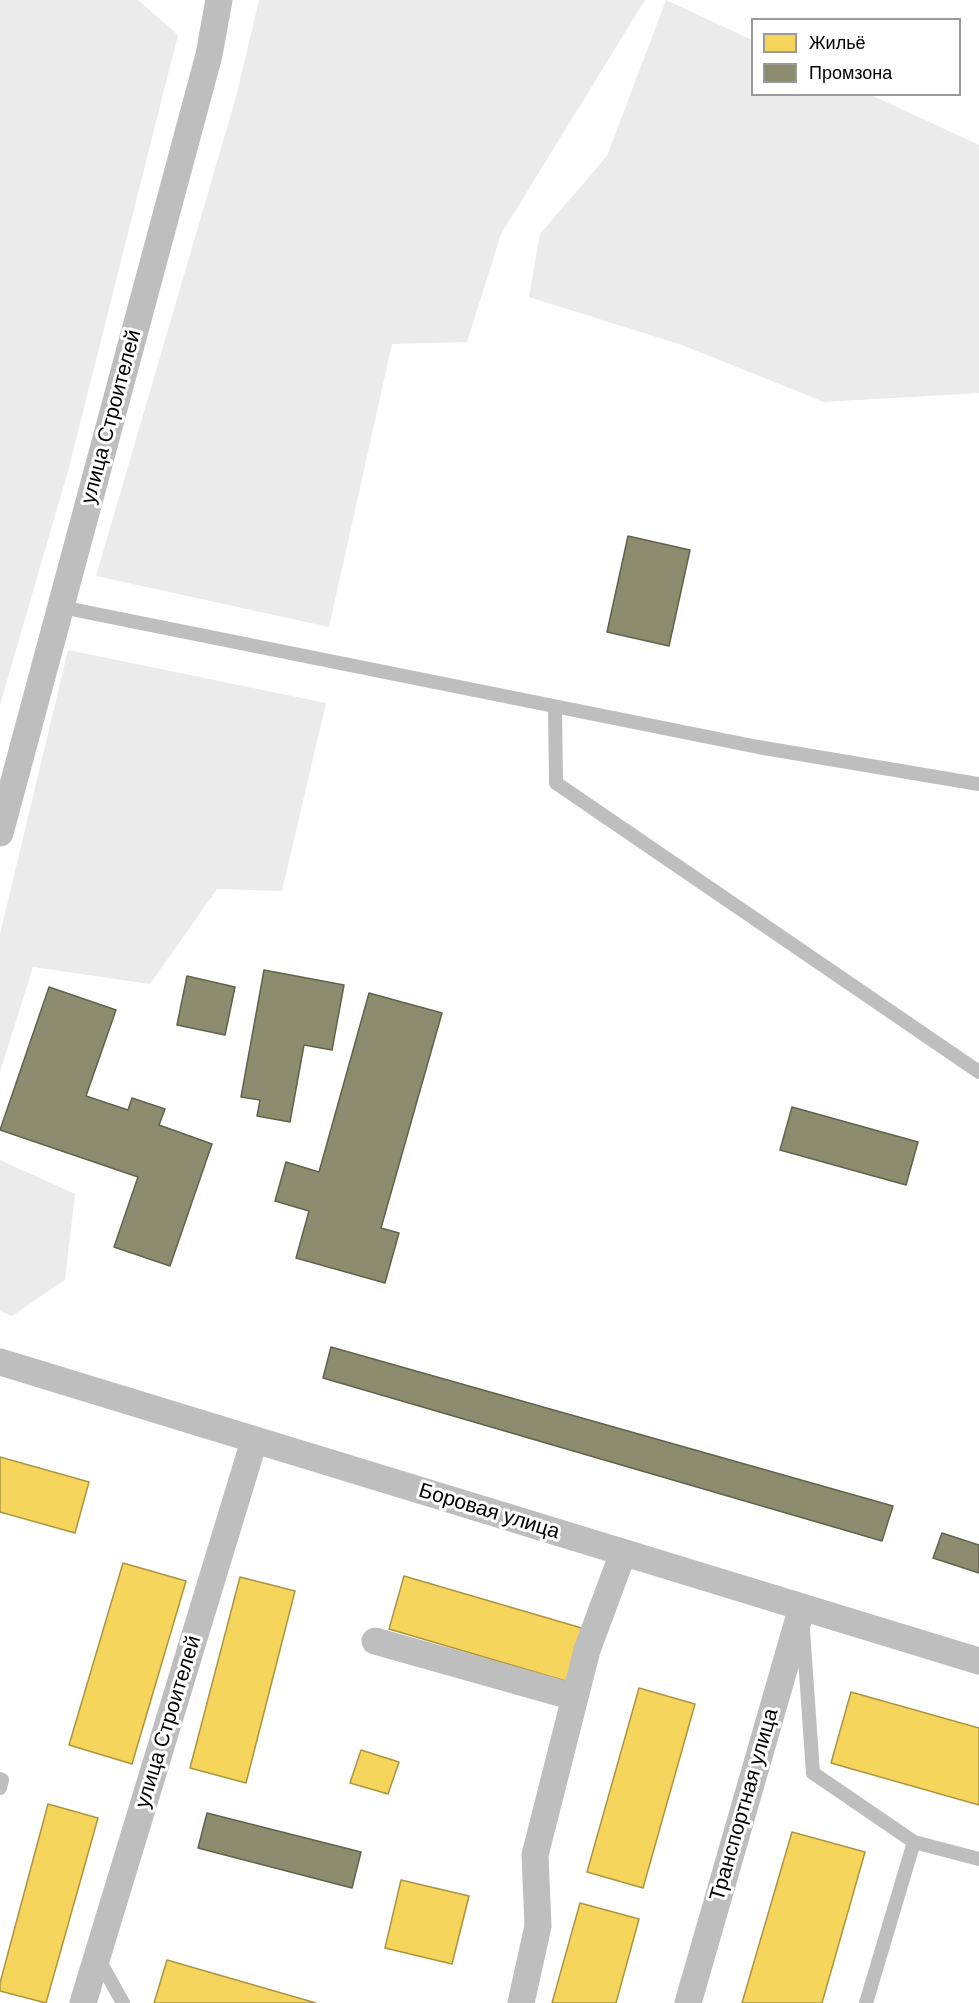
<!DOCTYPE html>
<meta charset="utf-8">
<style>
body{margin:0}
#map{position:relative;width:979px;height:2003px;overflow:hidden;background:#fff;font-family:"DM Sans",sans-serif}
canvas{display:block}
.legend{position:absolute;left:751px;top:18px;width:210px;height:78px;box-sizing:border-box;background:#fff;border:2px solid #999;margin:0;padding:8px 10px;list-style:none;font-size:18px;color:#000}
.legend li{display:flex;align-items:center;gap:12px;height:30px}
.legend b{width:30px;border:2px solid #999}
</style>
<div id="map">
<canvas width="979" height="2003"></canvas>
<ul class="legend">
<li><b style="height:16px;background:#f6d55c"></b>Жильё</li>
<li><b style="height:16px;background:#8c8c6e"></b>Промзона</li>
</ul>
</div>
<script>
const c = document.querySelector('canvas').getContext('2d');
c.lineJoin = 'round';
function fillPath(path, color) { c.fillStyle = color; c.fill(path, 'evenodd'); }
const toPath = rows => new Path2D(rows.map(r => 'M' + r).join(''));
function strokePath(path, color, width, dash) { c.strokeStyle = color; c.lineWidth = width; c.lineCap = dash ? 'butt' : 'round'; c.setLineDash(dash || []); c.stroke(path); }
function drawText(font, color, halo, rows, align = 'center') {
  c.font = font + ' "DM Sans",sans-serif'; c.lineWidth = 6; c.setLineDash([]); c.textBaseline = 'middle'; c.strokeStyle = halo; c.fillStyle = color; for (const [text, x, y, turn = 0] of rows) {
    c.save(); c.translate(x, y); c.rotate((+turn || 0) * Math.PI / 180); c.textAlign = isNaN(turn) ? turn : align; if (halo) c.strokeText(text, 0, 0); c.fillText(text, 0, 0); c.restore();
  }
}
const green = toPath([
 [0,0,138,0,178,35,68,471,0,705],
 [259,0,645,0,501,234,467,342,392,344,329,627,96,576,236,97],
 [666,0,752,40,752,94,871,95,979,145,979,393,824,402,682,345,529,297,540,234,607,156],
 [68,650,326,703,282,891,217,889,150,984,33,967,0,1072,0,934],
 [0,1160,75,1194,65,1280,12,1316,0,1311]
]);
const homes = toPath([
 [0,1457,89,1482,75,1533,0,1512,0,1457],
 [123,1563,186,1581,132,1764,69,1745,123,1563],
 [404,1576,585,1629,569,1682,389,1629,404,1576],
 [240,1577,295,1591,246,1783,190,1768,240,1577],
 [639,1688,695,1704,643,1888,587,1872,639,1688],
 [851,1692,979,1728,979,1805,831,1763,851,1692],
 [361,1750,399,1762,388,1794,350,1783,361,1750],
 [48,1804,98,1818,46,2003,0,1991,0,1983,48,1804],
 [792,1832,865,1852,822,2003,742,2003,792,1832],
 [401,1880,469,1896,452,1964,385,1948,401,1880],
 [580,1903,639,1919,616,2003,552,2003,580,1903],
 [167,1960,316,2003,154,2003,167,1960]
]);
const industry = toPath([
 [628,536,690,550,669,646,607,632,628,536],
 [264,970,344,985,332,1050,304,1045,290,1122,257,1116,260,1100,241,1097,264,970],
 [187,976,235,987,225,1035,177,1025,187,976],
 [49,987,116,1010,86,1096,128,1110,132,1098,165,1109,159,1125,212,1144,170,1266,114,1247,138,1177,0,1130,49,987],
 [369,993,442,1013,381,1228,399,1233,385,1283,296,1258,309,1211,275,1201,286,1162,319,1172,369,993],
 [792,1107,918,1142,906,1185,780,1150,792,1107],
 [331,1347,893,1506,882,1541,323,1378,331,1347],
 [942,1533,979,1545,979,1573,933,1558,942,1533],
 [207,1813,361,1852,352,1888,198,1848,207,1813]
]);
const service = toPath([
 [61,607,758,747,979,784],
 [555,707,556,783,979,1072],
 [803,1630,813,1773,914,1842,979,1859],
 [0,1779,2,1780,0,1788],
 [98,1958,123,2003],
 [866,2003,914,1842]
]);
const minor = toPath([
 [0,833,209,55,219,0],
 [0,1362,979,1661],
 [375,1641,574,1697],
 [83,2003,254,1441],
 [521,2003,538,1926,535,1855,587,1650,623,1553],
 [688,2003,802,1607]
]);
const streetNames = [
 ["улица Строителей",112,417,-75],
 ["Боровая улица",489,1512,17],
 ["улица Строителей",169,1722,-73],
 ["Транспортная улица",745,1805,-74]
];
fillPath(green, '#ebebeb');
fillPath(homes, '#f6d55c');
strokePath(homes, '#ac9540', 1.5);
fillPath(industry, '#8c8c6e');
strokePath(industry, '#62624d', 1.5);
strokePath(service, '#bebebe', 14);
strokePath(minor, '#bebebe', 27);
drawText('21px', '#000', '#fff', streetNames);
</script>
